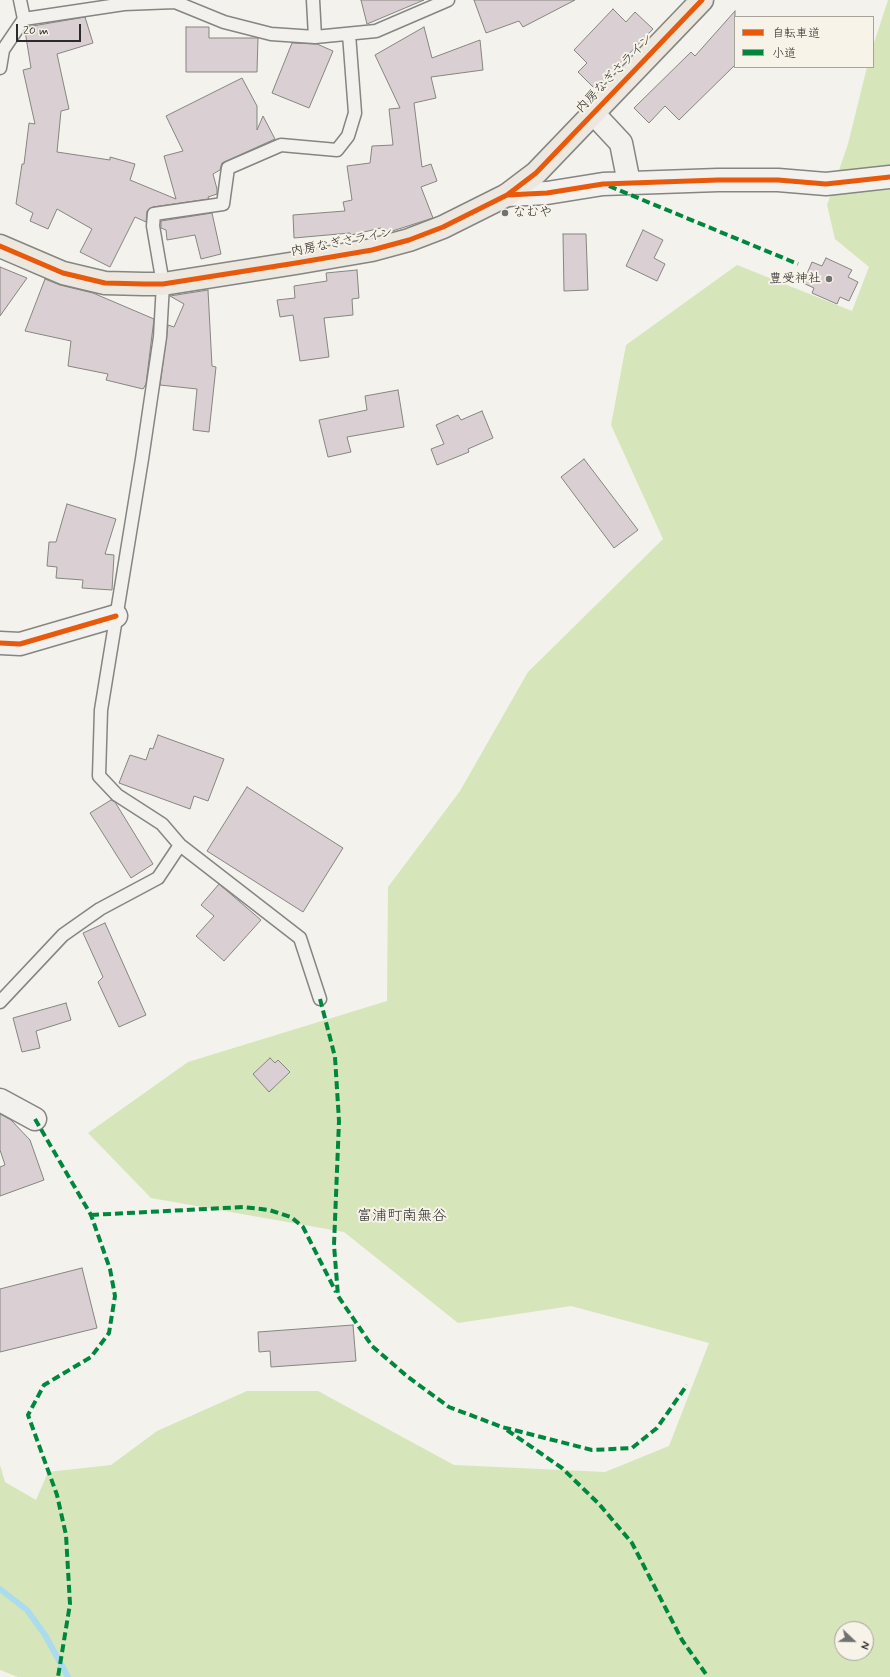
<!DOCTYPE html>
<meta charset="utf-8">
<style>
body{margin:0}
#map{position:relative;width:890px;height:1677px;overflow:hidden;background:#f4f2ec;font-family:Mynerve,"Klee One",sans-serif}
canvas{display:block}
.legend{position:absolute;left:734px;top:16px;width:140px;height:52px;box-sizing:border-box;background:#f7f3e8;border:1px solid #a5a39c;margin:0;padding:5px 7px;list-style:none;font-size:12px;color:#2b2b2b}
.legend li{display:flex;align-items:center;gap:8px;height:20px}
.legend b{width:20px;border:1px solid #a5a39c}
.north{position:absolute;left:834px;top:1621px;width:40px;height:40px;box-sizing:border-box;background:#f7f3e8;border:1px solid #a5a39c;border-radius:50%;rotate:112deg;font-size:11px;font-weight:700;line-height:16px;text-align:center;color:#2b2b2b}
.north::after{content:'';display:block;margin:auto;width:14px;height:18px;background:#71716f;clip-path:polygon(50% 0,100% 100%,50% 72%,0 100%)}
.scale{position:absolute;left:16px;top:24px;width:65px;height:18px;box-sizing:border-box;border:2px solid #2b2b2b;border-top:0;padding-left:5px;font-size:12px;line-height:14px;white-space:nowrap;color:#2b2b2b;-webkit-text-stroke:3px #f7f3e8;paint-order:stroke}
</style>
<div id="map">
<canvas width="890" height="1677"></canvas>
<ul class="legend">
<li><b style="height:5px;background:#e8590c"></b>自転車道</li>
<li><b style="height:5px;background:#00873e"></b>小道</li>
</ul>
<div class="north">N</div>
<div class="scale">20 m</div>
</div>
<script>
const c = document.querySelector('canvas').getContext('2d');
c.lineJoin = 'round';
function fillPath(path, color) { c.fillStyle = color; c.fill(path, 'evenodd'); }
const toPath = rows => new Path2D(rows.map(r => 'M' + r).join(''));
function strokePath(path, color, width, dash) { c.strokeStyle = color; c.lineWidth = width; c.lineCap = dash ? 'butt' : 'round'; c.setLineDash(dash || []); c.stroke(path); }
function drawText(font, color, halo, rows, align = 'center') {
  c.font = font + ' Mynerve,"Klee One",sans-serif'; c.lineWidth = 4; c.setLineDash([]); c.textBaseline = 'middle'; c.strokeStyle = halo; c.fillStyle = color; for (const [text, x, y, turn = 0] of rows) {
    c.save(); c.translate(x, y); c.rotate((+turn || 0) * Math.PI / 180); c.textAlign = isNaN(turn) ? turn : align; if (halo) c.strokeText(text, 0, 0); c.fillText(text, 0, 0); c.restore();
  }
}
const green = toPath([
 [888,0,890,0,890,1677,18,1677,0,1670,0,1465,5,1482,36,1500,48,1472,111,1465,157,1431,247,1391,318,1391,454,1465,605,1472,669,1446,709,1343,571,1306,458,1323,344,1232,151,1198,88,1133,188,1062,387,1001,388,887,460,791,528,672,663,539,611,425,626,345,737,265,852,311,869,267,835,239,827,205,848,144,867,67,873,67,873,46],
 [842,1629,866,1629,866,1653,842,1653]
]);
const stream = toPath([
 [0,1589,27,1610,45,1635,68,1677]
]);
const building = toPath([
 [361,0,424,0,367,24,361,0],
 [474,0,575,0,523,27,519,21,486,33,474,0],
 [613,9,626,22,635,12,653,29,595,89,578,72,587,63,574,50,613,9],
 [735,11,735,65,679,120,665,106,649,123,634,108,691,52,695,56,735,11],
 [85,17,93,43,57,54,69,109,61,111,57,152,110,160,110,157,135,164,130,180,176,199,164,156,183,151,166,116,242,78,257,106,257,130,263,116,275,139,222,163,220,170,213,174,217,189,217,194,208,197,209,199,153,207,147,211,146,222,135,217,110,267,80,252,92,229,57,209,48,229,30,221,33,213,16,204,22,164,24,164,29,123,35,124,23,70,31,68,25,31,27,27,85,17],
 [186,27,209,27,209,38,258,38,257,72,186,72,186,27],
 [424,27,432,58,480,40,483,70,431,77,436,98,414,103,422,167,431,164,437,181,421,187,433,218,383,234,381,228,351,235,350,233,294,238,293,215,345,211,343,202,352,200,347,166,370,163,372,146,393,145,389,109,400,108,375,55,424,27],
 [292,43,317,44,333,51,309,108,272,93,292,43],
 [212,213,221,254,201,259,195,235,167,240,166,230,161,228,161,221,212,213],
 [643,230,663,240,654,258,665,264,657,281,626,266,643,230],
 [563,234,586,234,588,290,564,291,563,234],
 [826,258,852,270,848,277,858,282,849,301,840,297,837,304,812,293,814,288,803,283,812,262,822,266,826,258],
 [0,267,27,278,0,316,0,267],
 [357,270,359,298,352,299,353,315,324,318,329,357,300,361,293,315,280,317,277,300,295,298,294,286,327,281,326,273,357,270],
 [45,279,60,285,93,293,154,319,146,384,143,389,106,380,108,374,68,366,71,341,25,331,45,279],
 [208,290,212,366,216,367,209,432,193,430,197,389,160,385,168,325,174,327,184,304,170,296,208,290],
 [398,390,404,427,347,437,351,452,328,457,319,420,367,410,365,396,398,390],
 [482,411,493,438,468,449,469,452,437,465,431,449,444,444,436,425,458,415,461,420,482,411],
 [584,459,638,530,614,548,561,477,584,459],
 [67,504,116,519,105,554,114,555,112,590,82,588,83,580,56,578,57,567,47,566,49,542,56,542,67,504],
 [158,735,224,759,208,801,194,796,190,809,119,783,130,755,146,760,150,748,153,749,158,735],
 [247,787,343,848,303,912,207,851,247,787],
 [111,800,115,802,153,864,131,878,90,813,111,800],
 [219,884,261,920,224,961,196,936,214,916,201,905,219,884],
 [105,923,146,1015,119,1027,98,982,103,977,83,933,105,923],
 [66,1003,71,1020,36,1031,40,1048,22,1052,13,1018,66,1003],
 [270,1058,275,1063,278,1060,290,1072,269,1092,253,1074,270,1058],
 [0,1114,11,1120,30,1140,44,1180,0,1196,0,1167,5,1165,0,1150,0,1114],
 [82,1268,97,1328,0,1352,0,1289,82,1268],
 [353,1325,356,1361,271,1367,270,1351,259,1352,258,1332,353,1325]
]);
const service = toPath([
 [313,0,315,37],
 [24,19,124,4,175,2,224,22,271,34,315,37,376,31,448,0],
 [0,68,3,50,24,19,20,0],
 [320,999,300,938,180,845,162,824,117,795,99,776,101,710,142,459,160,337,163,284,153,226,154,214,223,204,228,168,281,145,337,150,348,136,355,113,349,34],
 [0,1002,63,935,100,909,158,878,180,845]
]);
const minor = toPath([
 [593,113,621,143,629,183],
 [507,195,547,193,603,184,718,180,778,180,826,184,890,177],
 [0,643,20,644,116,616],
 [0,1100,35,1119]
]);
const trunk = toPath([
 [0,246,63,273,105,283,144,284,163,284,296,263,372,250,409,240,443,227,507,195,536,173,702,0]
]);
const quiet = toPath([
 [609,186,798,264],
 [320,999,335,1057,339,1121,334,1245,338,1296,372,1346,408,1377,449,1407,502,1427,592,1450,632,1448,657,1428,687,1385],
 [35,1119,91,1215,110,1269,115,1296,109,1333,91,1357,44,1385,28,1415,57,1495,66,1535,70,1604,58,1677],
 [91,1215,243,1207,269,1210,291,1217,303,1227,336,1292],
 [507,1430,562,1468,599,1504,632,1543,682,1640,708,1677]
]);
const cycleway = toPath([
 [507,195,547,193,603,184,718,180,778,180,826,184,890,177],
 [0,246,63,273,105,283,144,284,163,284,296,263,372,250,409,240,443,227,507,195,536,173,702,0],
 [0,643,20,644,116,616]
]);
const markers = [
 [505,213,4,"#71716f"],
 [829,279,4,"#71716f"]
];
const streetNames = [
 ["内房なぎさライン",615,74,-46],
 ["内房なぎさライン",342,243,-11]
];
const poiNames = [
 ["なむや",513,213],
 ["豊受神社",821,279,"right"]
];
const quarterNames = [
 ["富浦町南無谷",402,1217]
];
fillPath(green, '#d7e5ba');
strokePath(stream, '#abdced', 6);
fillPath(building, '#dacfd2');
strokePath(building, '#858582', 1);
strokePath(service, '#858582', 15);
strokePath(minor, '#858582', 25);
strokePath(trunk, '#858582', 25);
strokePath(service, '#f2f1ed', 12);
strokePath(minor, '#f2f1ed', 22);
strokePath(trunk, '#ece8df', 22);
strokePath(quiet, '#00873e', 4, [8, 4]);
strokePath(cycleway, '#e8590c', 5);
for (const [x, y, r, color] of markers) { const dot = new Path2D(); dot.arc(x, y, r, 0, 2 * Math.PI); c.fillStyle = color; c.fill(dot); strokePath(dot, '#f7f3e8', 1.5); }
drawText('13px', '#2b2b2b', '#f7f3e8', streetNames);
drawText('13px', '#2b2b2b', '#f7f3e8', poiNames, 'left');
drawText('15px', '#2b2b2b', '#f7f3e8', quarterNames);
</script>
